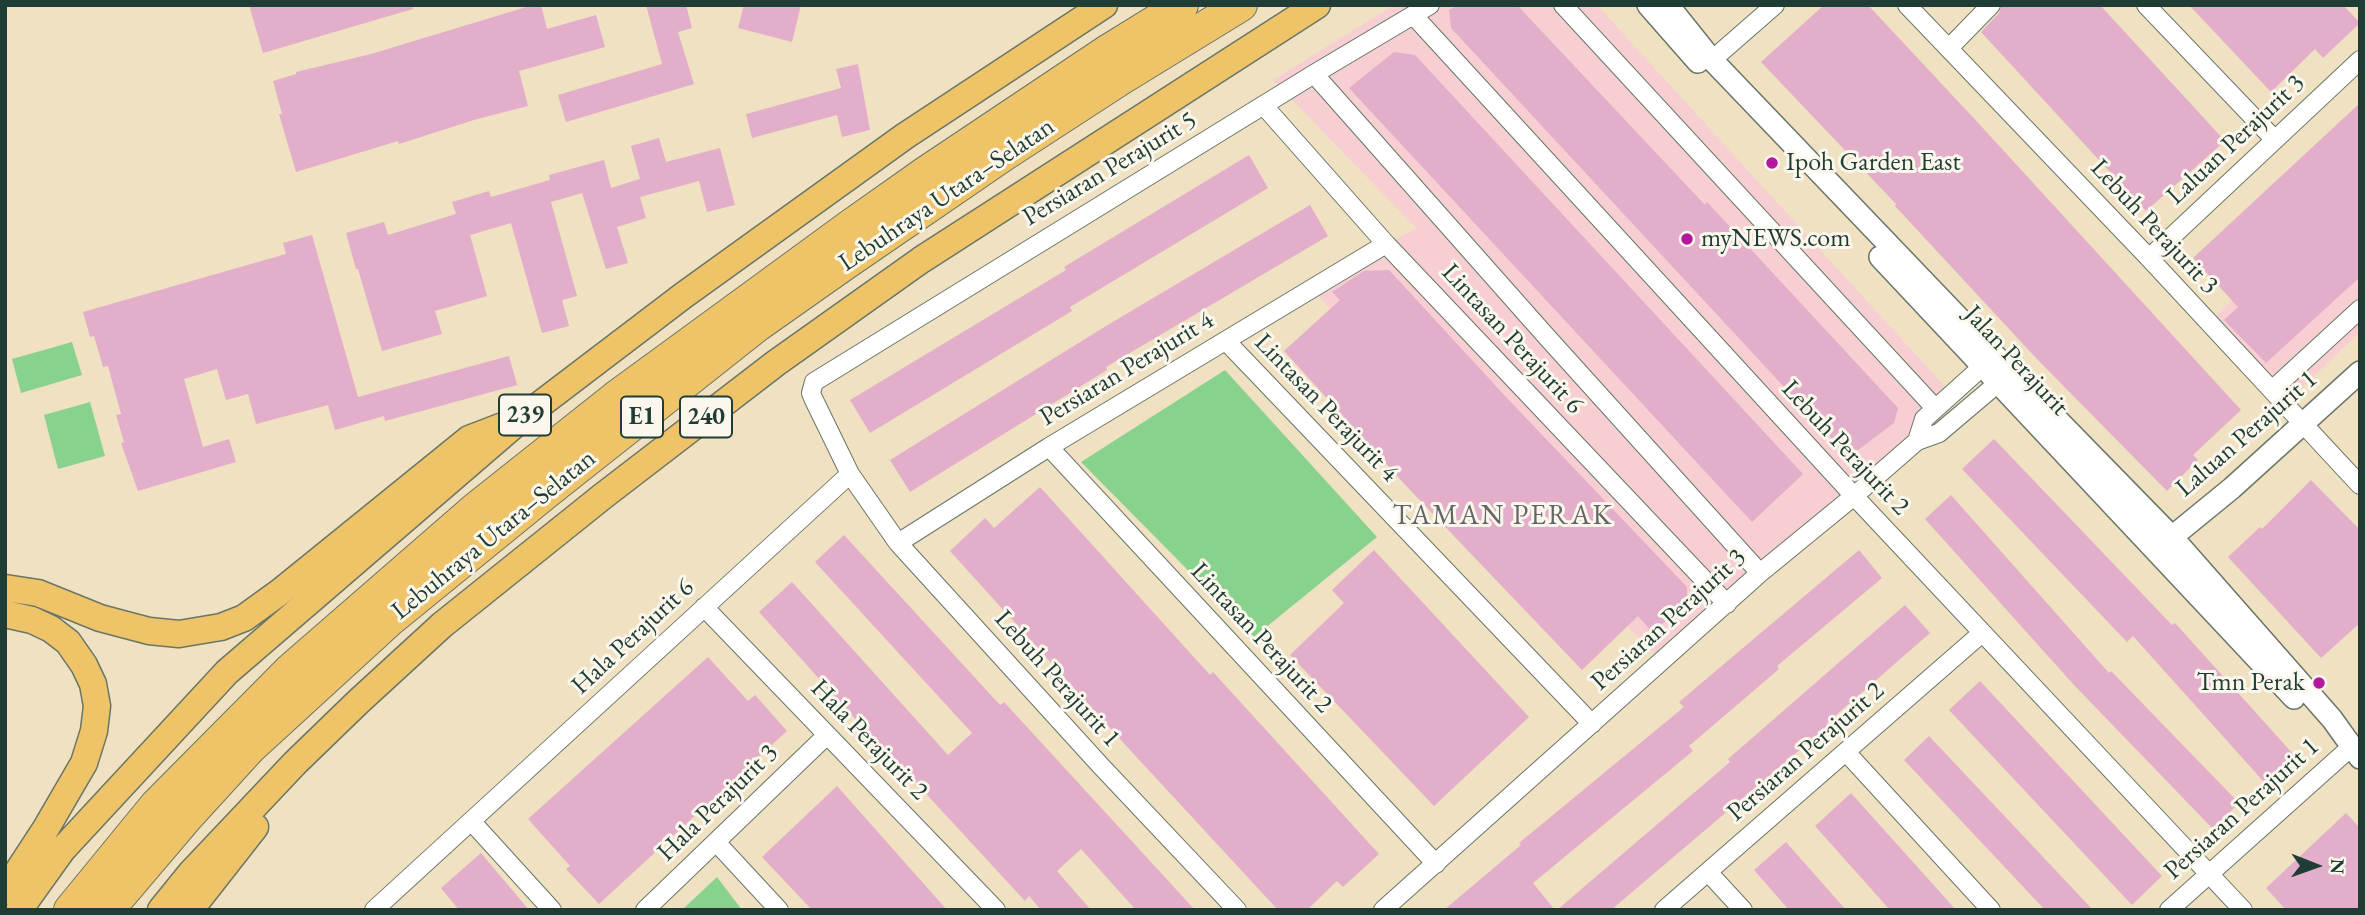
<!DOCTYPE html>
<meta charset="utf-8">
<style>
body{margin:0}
#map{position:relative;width:2365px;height:915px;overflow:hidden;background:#efe1c2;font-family:"EB Garamond",serif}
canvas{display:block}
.frame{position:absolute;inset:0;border:7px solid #1f3d34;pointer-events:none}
.north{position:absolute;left:2281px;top:831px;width:70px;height:70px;-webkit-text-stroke:5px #fbf7ec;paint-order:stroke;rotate:91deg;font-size:19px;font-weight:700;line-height:28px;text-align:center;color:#1f3d34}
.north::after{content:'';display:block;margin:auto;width:24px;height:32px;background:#1f3d34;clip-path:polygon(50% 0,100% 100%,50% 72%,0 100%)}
</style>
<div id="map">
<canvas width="2365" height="915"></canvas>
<div class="frame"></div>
<div class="north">N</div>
</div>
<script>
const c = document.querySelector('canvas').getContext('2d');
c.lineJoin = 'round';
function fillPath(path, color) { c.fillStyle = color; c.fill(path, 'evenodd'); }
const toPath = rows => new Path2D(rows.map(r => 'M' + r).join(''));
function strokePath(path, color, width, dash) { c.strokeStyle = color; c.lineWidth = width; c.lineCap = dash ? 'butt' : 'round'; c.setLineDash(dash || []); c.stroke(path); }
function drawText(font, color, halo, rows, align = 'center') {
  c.font = font + ' "EB Garamond",serif'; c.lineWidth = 6; c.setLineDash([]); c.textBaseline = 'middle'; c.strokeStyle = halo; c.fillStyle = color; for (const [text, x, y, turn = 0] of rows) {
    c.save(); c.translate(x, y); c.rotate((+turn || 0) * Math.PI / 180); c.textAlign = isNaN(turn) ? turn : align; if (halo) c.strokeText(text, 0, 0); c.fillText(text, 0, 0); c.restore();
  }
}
const built = toPath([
 [1394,5,1597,5,1958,401,1664,665,1311,288,1416,228,1273,80],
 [2360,180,2360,332,2287,402,2208,323]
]);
const green = toPath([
 [72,342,82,375,21,393,12,359],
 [1225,370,1377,537,1254,637,1081,462],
 [90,402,105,456,58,469,44,415],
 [717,877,742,910,682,910]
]);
const building = toPath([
 [249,5,412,5,413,9,263,53],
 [533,5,541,5,547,29,596,15,605,47,519,71,528,106,477,119,399,144,398,141,296,172,279,114,282,114,273,81,296,74,296,72,371,54],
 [646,5,686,5,692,28,678,32,694,84,566,122,558,95,662,64],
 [744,5,801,5,792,42,738,28],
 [1459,5,1517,5,1705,205,1707,202,1898,408,1894,423,1858,450,1838,445,1451,28,1449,10],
 [1824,5,1868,5,1981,126,2241,410,2193,455,2198,460,2167,491,2036,358,1895,206,1896,204,1761,62],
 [2002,5,2100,5,2225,141,2146,211,1981,32,1999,13],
 [2189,5,2343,5,2360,23,2323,58,2315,49,2271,92],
 [1394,52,1415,55,1803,474,1752,522,1349,88],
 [858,64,870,130,842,137,837,115,752,138,746,114,841,88,836,69],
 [2360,103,2360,277,2266,363,2224,320,2238,307,2193,258],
 [659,138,666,162,720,148,735,205,707,212,699,181,640,197,646,218,617,227,628,263,606,269,582,193,551,202,577,296,562,300,569,326,542,333,511,223,470,235,487,296,435,311,442,334,382,351,358,269,356,269,346,233,384,222,388,235,456,214,452,202,489,191,491,197,550,180,549,175,604,160,611,188,640,179,631,146],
 [1249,155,1268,188,1070,307,1072,311,870,433,850,400,1066,270,1064,267],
 [1310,205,1328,236,1106,367,1107,370,910,492,890,460,1106,326],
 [312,235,358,397,509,356,517,385,385,421,384,416,335,430,328,405,256,424,248,394,226,400,217,369,184,379,203,447,229,439,236,462,138,491,121,443,124,442,116,415,121,414,108,366,103,367,94,336,90,337,83,312,286,254,283,243],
 [1389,270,1506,397,1687,587,1687,604,1652,632,1638,616,1582,670,1410,490,1284,351,1340,300,1332,292,1364,271],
 [1994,439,2172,625,2175,623,2294,755,2264,782,2133,636,2127,642,1962,469],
 [2311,480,2360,530,2360,623,2321,658,2228,557,2260,527,2262,529],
 [1040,487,1210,675,1213,672,1379,854,1343,887,1337,881,1307,910,1278,910,1130,750,950,551,985,518,994,528],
 [1951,495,2109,673,2111,671,2239,803,2213,829,2074,685,1925,519],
 [844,535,1000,705,1004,702,1195,910,1136,910,1081,849,1057,871,1091,910,1041,910,1029,896,1025,901,906,772,905,774,759,612,792,582,948,755,972,733,815,562],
 [1374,550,1529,717,1434,806,1290,655,1344,603,1332,590],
 [1859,550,1882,578,1777,666,1779,669,1689,746,1693,751,1533,883,1555,910,1444,910,1521,845,1519,843,1684,707,1679,702],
 [1905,605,1930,633,1827,723,1829,725,1611,910,1557,910,1730,762,1728,759],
 [708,657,748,701,755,695,787,731,599,904,566,869,570,866,528,819],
 [1980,681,2162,876,2132,905,1949,710],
 [1929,736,2093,910,2045,910,1904,760],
 [837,786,947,910,812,910,762,857],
 [1851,793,1956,910,1890,910,1815,826],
 [2346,813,2360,828,2360,910,2286,910,2266,888],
 [1786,842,1846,910,1789,910,1754,870],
 [481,853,529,910,459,910,441,888]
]);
const minor = toPath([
 [1563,5,1935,408],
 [1907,5,2149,258,2360,485],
 [2146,5,2275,140],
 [1414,16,1854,496,2243,910],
 [1949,48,1991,5],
 [1712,60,1775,5],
 [1314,74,1546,336,1760,573],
 [1264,106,1386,244,1727,604],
 [2149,258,2360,60],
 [1226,341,1592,724],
 [2272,390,2360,309],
 [1049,447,1436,864],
 [850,474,898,543,1100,765,1237,910],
 [898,543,1049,447,1386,244],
 [704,607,996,910],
 [1846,752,1991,910],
 [472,822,552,910],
 [716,842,779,910],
 [1708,872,1743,910],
 [374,910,850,474,813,398,811,393,814,382,1314,74,1430,5],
 [645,910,827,735],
 [1383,910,1760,573,1854,496,1917,441,1924,419,1983,366,2003,364,1998,383,1939,433,1917,441],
 [1664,910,1982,633],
 [2169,910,2350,748]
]);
const tertiary = toPath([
 [1648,5,1698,62],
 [1668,5,1712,60,2003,364,2172,537,2332,719,2360,758],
 [1880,257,2294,698],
 [2161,546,2232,488,2360,372]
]);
const primary = toPath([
 [5,588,38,593,100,618,149,631,179,634,221,627,244,618,280,592,469,439,503,426],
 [5,614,32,620,51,629,68,642,84,665,93,684,97,706,94,731,84,763,45,830,5,891],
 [19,910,62,850,227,672,521,419,684,295,905,136,1104,5],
 [161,910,191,873,295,763,358,702,442,625,603,496,776,363,921,260,1317,5],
 [190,910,255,827]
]);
const motorway = toPath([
 [70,910,156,805,291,669,475,509,616,397,850,226,925,173,1109,50,1182,5],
 [108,910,188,816,250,748,391,619,548,491,758,325,846,263,1005,154,1122,78,1241,5]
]);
const markers = [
 [1772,163,7,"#b5179e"],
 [1687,239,7,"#b5179e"],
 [2319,683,7,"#b5179e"]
];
const shields = [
 [525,415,52],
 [642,417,42],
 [706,417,52]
];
const shieldNames = [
 ["239",525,415],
 ["E1",642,417],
 ["240",706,417]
];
const streetNames = [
 ["Laluan Perajurit 3",2236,140,-43],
 ["Persiaran Perajurit 5",1110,169,-31],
 ["Lebuhraya Utara–Selatan",947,195,-34],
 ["Lebuh Perajurit 3",2154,227,47],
 ["Lintasan Perajurit 6",1512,339,47],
 ["Jalan Perajurit",2016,361,47],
 ["Persiaran Perajurit 4",1127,369,-31],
 ["Lintasan Perajurit 4",1326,408,46],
 ["Laluan Perajurit 1",2247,434,-41],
 ["Lebuh Perajurit 2",1845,448,47],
 ["Lebuhraya Utara–Selatan",494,535,-39],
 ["Persiaran Perajurit 3",1669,620,-42],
 ["Hala Perajurit 6",633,637,-43],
 ["Lintasan Perajurit 2",1261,638,47],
 ["Lebuh Perajurit 1",1057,679,48],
 ["Hala Perajurit 2",869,740,46],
 ["Persiaran Perajurit 2",1806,752,-41],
 ["Hala Perajurit 3",718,803,-44],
 ["Persiaran Perajurit 1",2242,809,-42]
];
const poiNames = [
 ["Ipoh Garden East",1786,163],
 ["myNEWS.com",1701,239],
 ["Tmn Perak",2305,683,"right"]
];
const neighbourhoodNames = [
 ["TAMAN PERAK",1503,516]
];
fillPath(built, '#f7cfd2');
fillPath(green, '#89d28e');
fillPath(building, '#e2aec9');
strokePath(minor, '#687666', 20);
strokePath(tertiary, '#687666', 24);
strokePath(primary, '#687666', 29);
strokePath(motorway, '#687666', 34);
strokePath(minor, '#fff', 18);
strokePath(tertiary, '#fff', 21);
strokePath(primary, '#efc469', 26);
strokePath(motorway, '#efc469', 32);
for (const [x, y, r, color] of markers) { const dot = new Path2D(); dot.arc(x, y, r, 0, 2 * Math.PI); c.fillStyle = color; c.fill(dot); strokePath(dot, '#fbf7ec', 2.5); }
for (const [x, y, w] of shields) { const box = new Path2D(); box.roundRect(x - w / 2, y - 20.5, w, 41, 5); c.fillStyle = '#fbf7ec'; c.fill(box); strokePath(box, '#1f3d34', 2); }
drawText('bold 24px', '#1f3d34', null, shieldNames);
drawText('26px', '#1f3d34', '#fbf7ec', streetNames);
drawText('26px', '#1f3d34', '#fbf7ec', poiNames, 'left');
c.letterSpacing = '2px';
drawText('28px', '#636568', '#fbf7ec', neighbourhoodNames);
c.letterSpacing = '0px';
</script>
